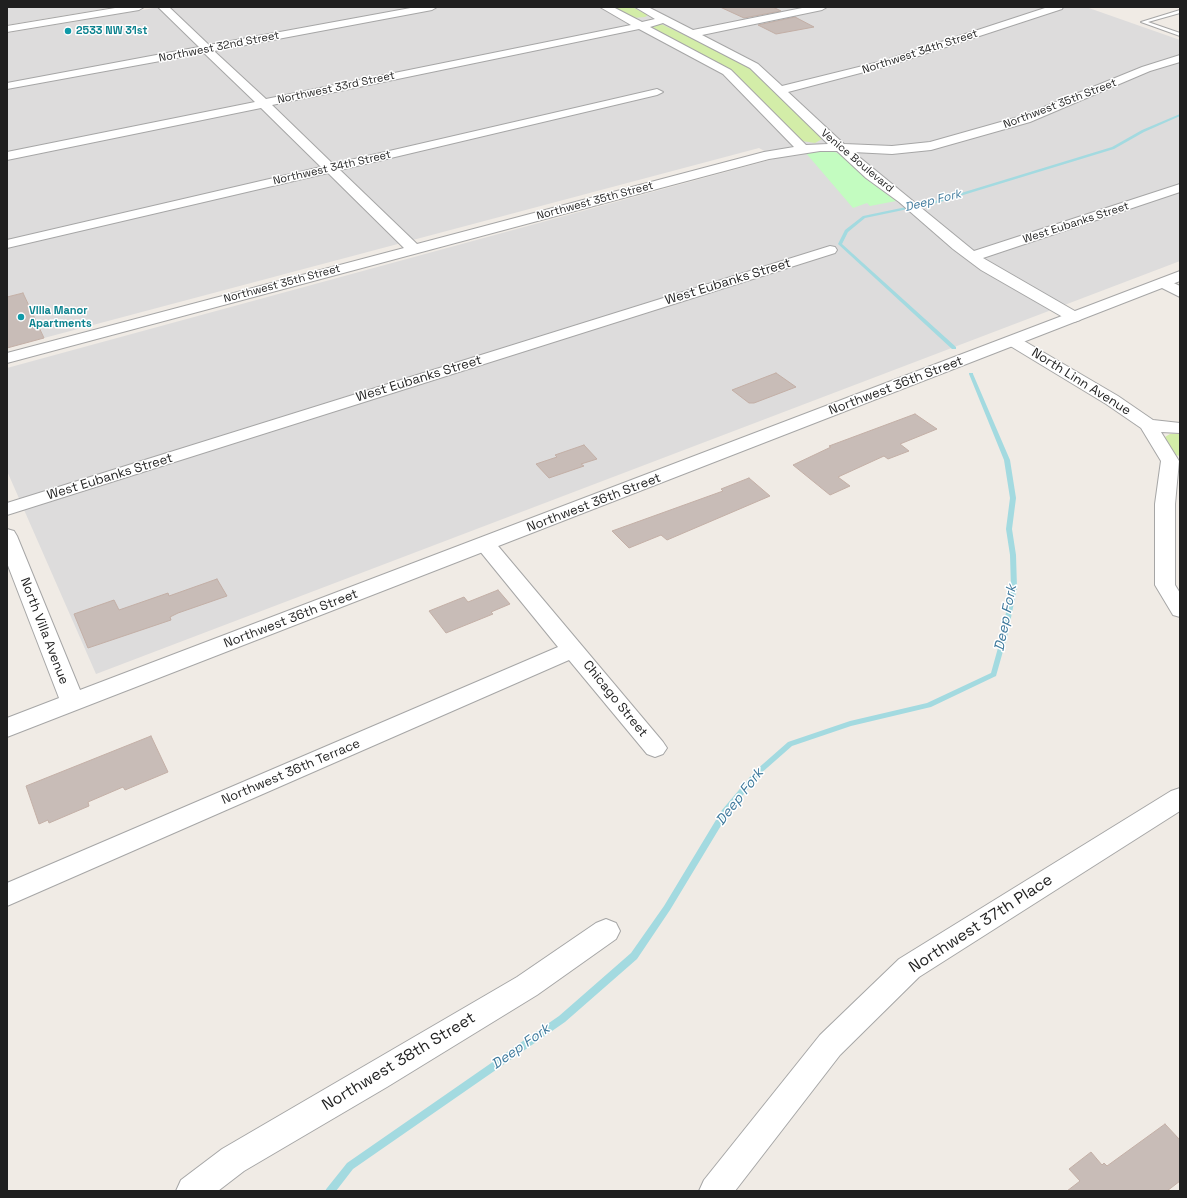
<!DOCTYPE html>
<style>
body{margin:0}
#map{position:relative;width:1187px;height:1198px;overflow:hidden;background:#f0ebe5;font-family:"Space Grotesk",sans-serif}
canvas{display:block}
.frame{position:absolute;inset:0;border:8px solid #1f1f1f;pointer-events:none}
</style>
<div id="map">
<canvas width="1187" height="1198"></canvas>
<div class="frame"></div>
</div>
<script>
const c = document.querySelector('canvas').getContext('2d');
c.lineJoin = 'round';
function fillPath(path, color) { c.fillStyle = color; c.fill(path, 'evenodd'); }
const toPath = rows => new Path2D(rows.map(r => 'M' + r).join(''));
function strokePath(path, color, width, dash) { c.strokeStyle = color; c.lineWidth = width; c.lineCap = dash ? 'butt' : 'round'; c.setLineDash(dash || []); c.stroke(path); }
function drawText(font, color, halo, rows, align = 'center') {
  c.font = font + ' "Space Grotesk",sans-serif'; c.lineWidth = 3; c.setLineDash([]); c.textBaseline = 'middle'; c.strokeStyle = halo; c.fillStyle = color; for (const [text, x, y, turn = 0] of rows) {
    c.save(); c.translate(x, y); c.rotate((+turn || 0) * Math.PI / 180); c.textAlign = isNaN(turn) ? turn : align; if (halo) c.strokeText(text, 0, 0); c.fillText(text, 0, 0); c.restore();
  }
}
const residential = toPath([
 [7,7,115,7,7,25],
 [160,7,1086,7,1180,40,1180,261,96,674,7,471,7,368,777,158,759,148,44,338,23,293,7,297,7,33]
]);
const grass = toPath([
 [610,7,632,7,648,15,645,17,633,18],
 [661,24,739,61,756,72,822,139,815,143,802,141,735,73,650,28,651,26],
 [1170,434,1180,434,1180,456,1175,455,1165,437]
]);
const park = toPath([
 [818,151,832,151,842,155,865,178,896,201,870,206,867,203,853,208,805,152]
]);
const stream = toPath([
 [1180,114,1180,116,1144,132,1114,149,937,203,865,218,848,232,842,244,956,347,956,349,952,349,838,244,845,230,863,216,935,201,1112,147,1142,130,1180,114],
 [969,373,973,373,973,374,1010,460,1016,498,1012,529,1016,555,1017,588,1007,637,996,676,931,707,851,726,792,746,759,775,728,814,670,910,637,959,565,1022,353,1169,336,1191,325,1191,327,1188,347,1163,559,1016,631,953,664,906,722,810,755,771,788,742,850,721,927,703,991,673,1001,637,1011,588,1010,555,1006,529,1010,498,1004,460,969,374,969,373]
]);
const building = toPath([
 [720,7,773,7,781,11,744,18,720,7],
 [795,17,814,27,776,34,758,25,795,17],
 [23,293,44,338,7,348,7,297,23,293],
 [776,373,796,387,754,403,749,403,732,390,776,373],
 [915,414,937,429,900,444,909,451,888,459,884,456,838,477,850,486,830,495,793,465,831,447,829,446,915,414],
 [584,445,597,459,581,464,584,466,549,478,536,464,557,457,555,455,584,445],
 [749,478,770,496,667,540,661,535,629,548,612,531,723,491,721,489,749,478],
 [217,579,227,596,178,613,170,617,171,620,88,648,74,614,114,600,119,610,168,593,169,596,217,579],
 [498,590,510,604,491,612,493,614,446,633,429,611,464,597,468,602,498,590],
 [151,736,168,772,125,790,123,787,88,802,89,806,49,823,48,820,39,824,26,786,151,736],
 [1165,1124,1180,1140,1180,1181,1167,1191,1067,1191,1080,1181,1069,1169,1091,1152,1102,1165,1104,1163,1107,1166,1165,1124]
]);
const service = toPath([
 [1180,10,1180,13,1148,22,1180,33,1180,36,1141,22,1180,10]
]);
const minor = toPath([
 [121,7,144,7,139,10,7,32,7,26,121,7],
 [158,7,169,7,209,45,416,7,437,7,432,10,214,51,266,99,631,25,600,7,613,7,642,22,655,19,635,7,648,7,693,30,807,7,827,7,822,10,702,35,758,64,782,86,883,61,1048,7,1063,7,1062,9,891,65,788,92,844,144,892,146,930,142,1022,116,1142,67,1180,55,1180,62,1150,71,1030,122,931,150,892,154,853,152,974,251,1180,184,1180,192,983,258,1080,314,1082,317,1080,320,1074,322,1068,320,981,270,953,249,899,202,866,178,837,151,820,151,769,159,7,363,7,353,404,248,328,173,7,248,7,240,321,167,261,108,7,160,7,152,255,102,204,53,7,89,7,83,199,47,158,7],
 [663,23,750,68,828,144,806,145,731,70,650,27,663,23],
 [639,29,723,74,794,147,764,152,417,244,340,170,657,95,663,92,657,89,333,164,272,105,639,29],
 [830,246,835,247,837,250,835,253,7,515,7,503,830,246],
 [1163,278,1180,286,1180,297,1158,286,1155,283,1158,280,1163,278],
 [1013,336,1019,338,1118,396,1153,420,1180,423,1180,433,1161,432,1179,461,1175,504,1175,585,1180,593,1180,617,1173,615,1155,585,1155,504,1161,461,1141,428,1106,404,1007,344,1005,341,1007,338,1013,336],
 [486,539,493,540,663,742,667,748,663,754,655,757,647,754,569,660,7,906,7,883,558,647,479,550,476,545,479,540,486,539],
 [1180,788,1180,811,919,977,840,1055,735,1191,699,1191,704,1180,820,1035,899,959,1171,791,1180,788],
 [606,919,616,923,620,931,616,939,537,995,387,1087,244,1171,218,1191,176,1191,181,1180,222,1149,517,977,596,923,606,919]
]);
const tertiary = toPath([
 [1180,271,1180,281,7,737,7,718,59,698,7,563,7,529,14,531,17,536,80,690,1180,271]
]);
const markers = [
 [68,31,4,"#0f9aa8"],
 [21,317,4,"#0f9aa8"]
];
const farCulturenames = [
 ["2533 NW 31st",76,31],
 ["Villa Manor",29,311],
 ["Apartments",29,324]
];
const farStreetnames = [
 ["Northwest 32nd Street",219,47,-11],
 ["Northwest 34th Street",920,52,-18],
 ["Northwest 33rd Street",336,88,-12],
 ["Northwest 35th Street",1060,104,-21],
 ["Venice Boulevard",857,161,40],
 ["Northwest 34th Street",332,168,-13],
 ["Northwest 35th Street",595,201,-15],
 ["West Eubanks Street",1076,223,-18],
 ["Northwest 35th Street",282,284,-15]
];
const farWaternames = [
 ["Deep Fork",933,201,-14]
];
const streetNames = [
 ["West Eubanks Street",728,282,-17],
 ["West Eubanks Street",419,379,-17],
 ["North Linn Avenue",1081,382,32],
 ["Northwest 36th Street",896,386,-21],
 ["West Eubanks Street",110,477,-17],
 ["Northwest 36th Street",594,503,-21],
 ["Northwest 36th Street",291,619,-21],
 ["North Villa Avenue",44,631,69],
 ["Chicago Street",615,699,51],
 ["Northwest 36th Terrace",291,772,-23]
];
const waterNames = [
 ["Deep Fork",1006,618,-79],
 ["Deep Fork",740,797,-52],
 ["Deep Fork",521,1047,-35]
];
const nearStreetnames = [
 ["Northwest 37th Place",981,924,-33],
 ["Northwest 38th Street",399,1062,-31]
];
fillPath(residential, '#dddcdc');
fillPath(grass, '#d3eda8');
fillPath(park, '#c3fcc0');
fillPath(stream, '#a3dae0');
fillPath(building, '#c8bcb7');
strokePath(building, '#c3afa6', 1);
strokePath(service, '#a6a6a6', 2);
strokePath(minor, '#a6a6a6', 2);
strokePath(tertiary, '#a6a6a6', 2);
fillPath(service, '#fff');
fillPath(minor, '#fff');
fillPath(tertiary, '#fff');
for (const [x, y, r, color] of markers) { const dot = new Path2D(); dot.arc(x, y, r, 0, 2 * Math.PI); c.fillStyle = color; c.fill(dot); strokePath(dot, '#fff', 1.5); }
drawText('bold 11px', '#0d838f', '#fff', farCulturenames, 'left');
drawText('11px', '#1f1f1f', '#fff', farStreetnames);
drawText('italic 12px', '#3e799c', '#fff', farWaternames);
drawText('13px', '#1f1f1f', '#fff', streetNames);
drawText('italic 14px', '#3e799c', '#fff', waterNames);
drawText('16px', '#1f1f1f', '#fff', nearStreetnames);
</script>
